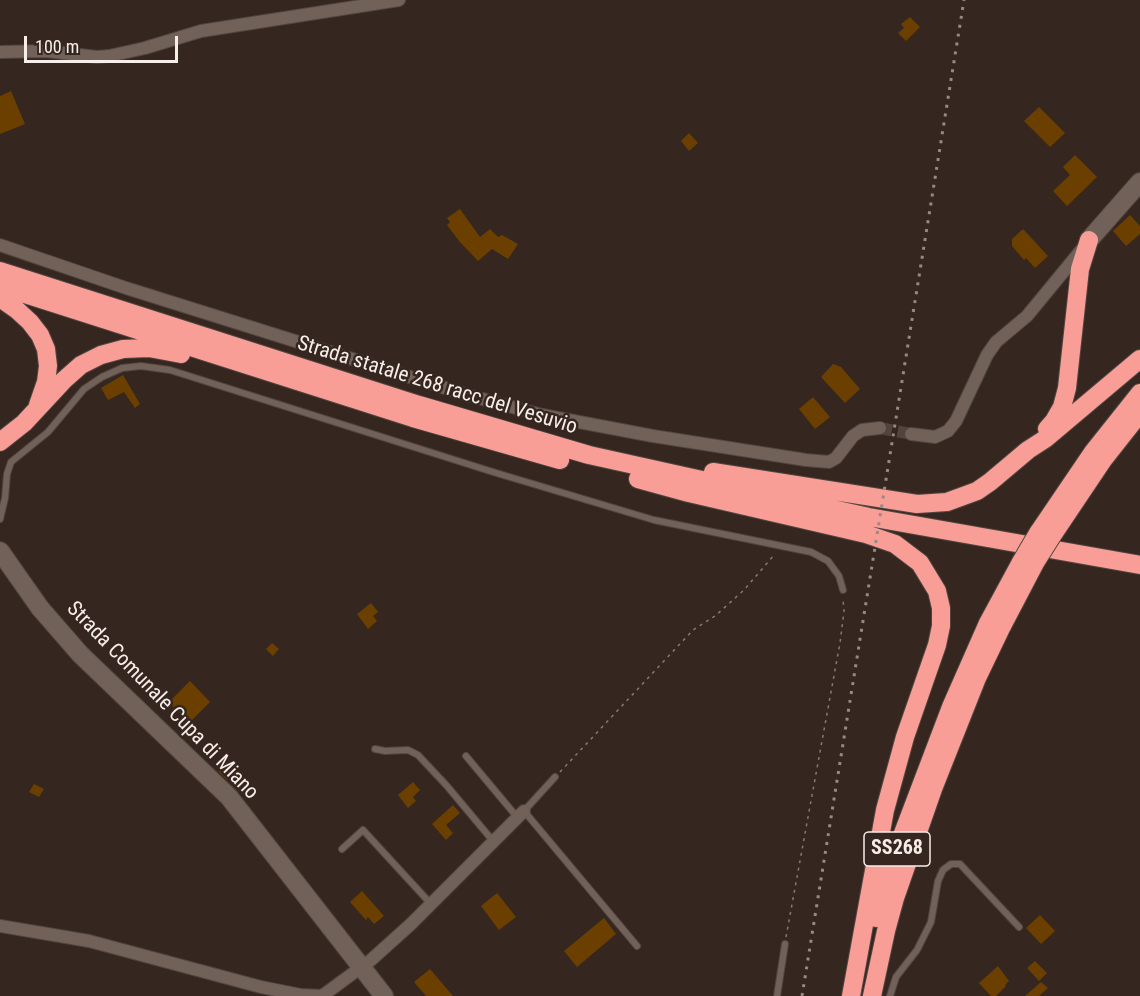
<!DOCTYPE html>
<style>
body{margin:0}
#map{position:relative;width:1140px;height:996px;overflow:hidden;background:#352720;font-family:"Roboto Condensed",sans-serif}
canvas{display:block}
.scale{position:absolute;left:24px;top:36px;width:154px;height:27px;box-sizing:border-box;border:3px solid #f8eee9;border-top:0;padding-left:8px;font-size:18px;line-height:21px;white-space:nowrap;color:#f8eee9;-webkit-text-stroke:4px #352720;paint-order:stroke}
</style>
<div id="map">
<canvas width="1140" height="996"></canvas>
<div class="scale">100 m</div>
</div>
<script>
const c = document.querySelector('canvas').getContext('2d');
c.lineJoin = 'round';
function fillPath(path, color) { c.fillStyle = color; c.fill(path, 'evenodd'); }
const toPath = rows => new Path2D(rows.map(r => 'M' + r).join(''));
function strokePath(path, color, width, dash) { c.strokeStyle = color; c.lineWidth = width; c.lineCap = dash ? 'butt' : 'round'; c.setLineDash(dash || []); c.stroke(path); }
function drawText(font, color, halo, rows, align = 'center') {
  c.font = font + ' "Roboto Condensed",sans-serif'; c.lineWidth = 5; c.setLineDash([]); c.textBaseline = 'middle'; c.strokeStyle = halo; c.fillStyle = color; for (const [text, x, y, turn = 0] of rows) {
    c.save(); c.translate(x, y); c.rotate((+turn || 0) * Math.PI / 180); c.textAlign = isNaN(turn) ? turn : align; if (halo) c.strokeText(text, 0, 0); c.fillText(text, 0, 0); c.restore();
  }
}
const building = toPath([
 [910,17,920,27,906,41,898,33,904,28,901,24],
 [11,91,25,124,0,134,0,96],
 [1039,107,1065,133,1050,147,1024,121],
 [689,133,698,143,689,151,681,141],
 [1075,155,1097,177,1067,206,1053,191,1070,175,1063,167],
 [460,209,480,237,490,229,498,237,502,235,518,244,508,259,492,249,478,261,459,241,447,225,450,222,447,218],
 [1130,215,1140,226,1140,234,1126,246,1113,231],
 [1023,229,1048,256,1035,268,1026,258,1024,260,1012,246,1012,239],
 [833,364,841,367,860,389,845,403,821,377],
 [123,375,140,404,135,408,124,392,108,400,101,388],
 [813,397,830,417,815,429,799,409],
 [371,603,378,612,373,616,377,621,368,629,357,614],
 [272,643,279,649,273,656,266,649],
 [190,681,210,702,189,723,169,702],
 [225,765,233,774,227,780,218,771],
 [413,782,420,790,413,797,416,801,408,808,398,795],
 [34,784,44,789,39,797,29,792],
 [453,805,460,813,446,825,453,833,446,840,432,824],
 [362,891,384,916,374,924,368,917,366,920,350,902],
 [497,893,516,917,499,930,481,906],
 [1040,915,1055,931,1041,944,1026,928],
 [604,918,616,934,577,967,564,951],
 [1035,961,1047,973,1039,981,1027,968],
 [998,966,1009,981,1005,985,1006,986,996,996,991,996,979,983],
 [430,969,453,996,426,996,414,982],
 [1041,982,1048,988,1039,996,1025,996]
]);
const streetTunnel = toPath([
 [880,428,911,434]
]);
const path = toPath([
 [560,772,693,630,715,616,744,590,775,554],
 [786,937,840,643,844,611,843,599]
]);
const lane = toPath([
 [0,519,5,498,7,474,11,462,48,432,84,389,102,377,122,368,141,366,170,370,493,472,654,520,811,552,828,561,839,576,843,590],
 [375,749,385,751,408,750,418,755,447,786,493,841],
 [466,756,517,817],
 [555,777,524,811,637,946],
 [342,849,363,830,431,904],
 [777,996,785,944],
 [890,996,896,977,917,950,931,922,938,881,943,870,951,864,960,864,1019,927]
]);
const street = toPath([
 [0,52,46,51,97,57,109,56,145,48,201,31,399,0],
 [0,245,126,288,464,394,542,415,653,436,806,460,829,462,836,458,853,436,862,430,880,428],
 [911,434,935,437,948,431,956,421,987,355,996,342,1027,316,1083,248],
 [0,926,89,941,261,987,301,995,323,996],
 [322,996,371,960,411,924,524,811]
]);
const secondary = toPath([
 [1089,240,1140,182],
 [0,551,40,608,80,654,229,797,384,996]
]);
const highway = toPath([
 [0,271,419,405,589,455,869,517,1140,565],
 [0,286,413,418,560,460],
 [0,298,17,310,30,322,40,335,46,349,48,366,46,382,38,405],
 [1047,429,1054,421,1062,407,1067,388,1080,269,1089,240],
 [0,442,24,423,64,380,81,365,101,355,123,349,149,348,181,354],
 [713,472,917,504,947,502,977,491,990,482,1028,450,1045,439,1140,359],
 [638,479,689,493,866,534,895,544,920,563,937,591,941,608,941,626,937,645,905,737,885,810,851,996],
 [1038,533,1093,452,1140,393],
 [1052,536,1103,460,1140,413],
 [876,918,897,849,951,707,988,623,1021,562],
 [872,996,886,931,895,898,933,789,977,678,1001,628,1035,563]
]);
const rail = toPath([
 [802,996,964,0]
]);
const highwayBridge = toPath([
 [1021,562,1038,533],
 [1035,563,1052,536]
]);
const shields = [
 [897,849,66]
];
const shieldNames = [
 ["SS268",897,849]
];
const streetNames = [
 ["Strada statale 268 racc del Vesuvio",437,386,17],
 ["Strada Comunale Cupa di Miano",162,701,46]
];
fillPath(building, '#6b3f00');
strokePath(streetTunnel, '#52453e', 12, [12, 6]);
strokePath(lane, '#524540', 8);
strokePath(street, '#524540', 14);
strokePath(secondary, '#524540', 20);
strokePath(highway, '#524540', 20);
strokePath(path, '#867a74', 1.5, [3, 4.5]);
strokePath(lane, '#716159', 6);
strokePath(street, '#716159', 12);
strokePath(secondary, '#716159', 18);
strokePath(highway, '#f99e97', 18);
strokePath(rail, '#968a84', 3, [3, 6]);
strokePath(highwayBridge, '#524540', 20, []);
strokePath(highwayBridge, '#f99e97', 18);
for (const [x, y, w] of shields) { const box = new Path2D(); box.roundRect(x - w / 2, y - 17, w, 34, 4.5); c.fillStyle = '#352720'; c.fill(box); strokePath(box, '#f8eee9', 1.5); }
drawText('bold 20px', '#f8eee9', null, shieldNames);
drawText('21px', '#f8eee9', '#352720', streetNames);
</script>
